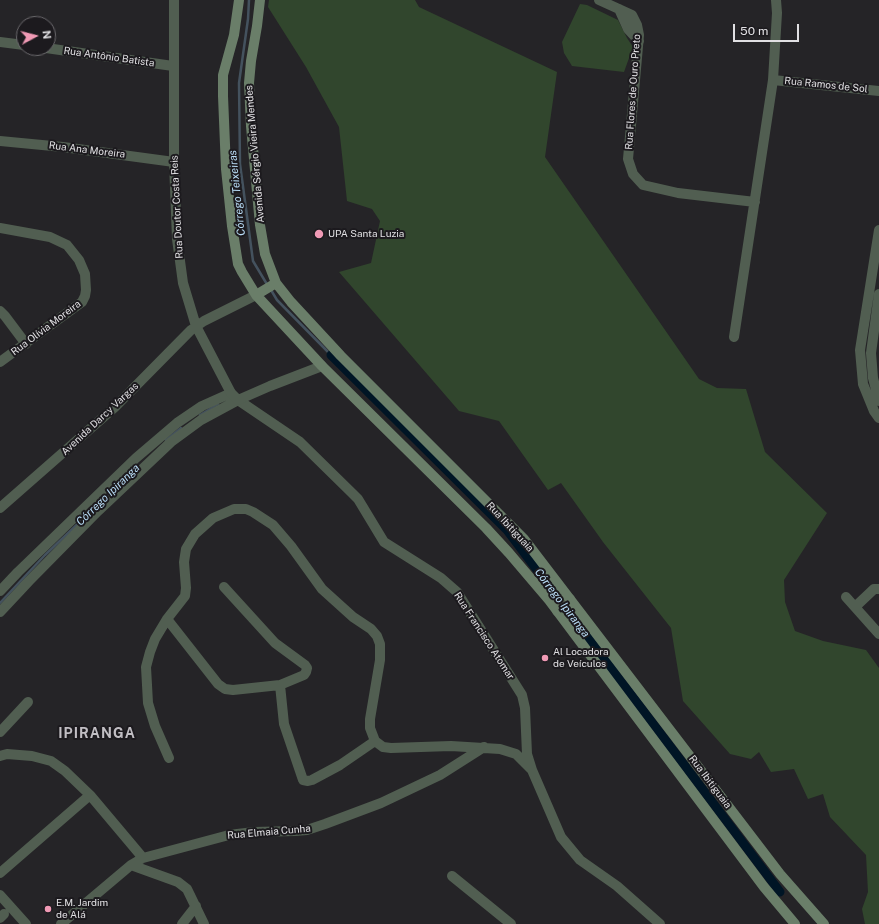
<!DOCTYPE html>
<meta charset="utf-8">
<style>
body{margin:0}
#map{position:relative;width:879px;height:924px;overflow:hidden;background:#252427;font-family:"Public Sans",sans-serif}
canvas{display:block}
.north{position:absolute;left:16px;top:16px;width:40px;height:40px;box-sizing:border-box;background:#1c1a1e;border:1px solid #6b696d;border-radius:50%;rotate:83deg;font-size:11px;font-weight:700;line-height:16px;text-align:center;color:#e1e0e3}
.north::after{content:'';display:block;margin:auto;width:14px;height:18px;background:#f09ab5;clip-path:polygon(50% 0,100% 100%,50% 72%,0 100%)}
.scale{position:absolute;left:733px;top:24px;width:66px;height:18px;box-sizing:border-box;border:2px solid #e1e0e3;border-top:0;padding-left:5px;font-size:12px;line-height:14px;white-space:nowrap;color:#e1e0e3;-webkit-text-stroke:3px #1c1a1e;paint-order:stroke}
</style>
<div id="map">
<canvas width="879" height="924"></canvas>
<div class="north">N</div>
<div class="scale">50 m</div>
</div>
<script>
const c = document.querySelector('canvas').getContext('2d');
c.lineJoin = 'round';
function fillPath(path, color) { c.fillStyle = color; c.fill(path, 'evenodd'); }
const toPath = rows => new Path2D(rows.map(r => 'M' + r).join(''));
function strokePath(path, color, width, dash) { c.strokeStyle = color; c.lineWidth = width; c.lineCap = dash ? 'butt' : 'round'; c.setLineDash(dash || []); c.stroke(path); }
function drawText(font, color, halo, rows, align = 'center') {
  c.font = font + ' "Public Sans",sans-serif'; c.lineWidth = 4; c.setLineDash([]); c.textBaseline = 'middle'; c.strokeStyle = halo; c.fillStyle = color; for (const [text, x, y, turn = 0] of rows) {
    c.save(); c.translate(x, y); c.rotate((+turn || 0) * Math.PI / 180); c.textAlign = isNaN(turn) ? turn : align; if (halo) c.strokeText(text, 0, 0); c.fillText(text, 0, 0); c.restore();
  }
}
const green = toPath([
 [269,0,415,0,419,7,557,72,545,157,699,379,717,388,746,389,765,452,827,513,784,580,785,602,795,631,823,641,866,650,879,668,879,924,865,924,862,909,868,892,866,855,830,817,823,794,808,799,794,769,771,772,759,752,751,759,730,754,683,701,671,628,603,542,561,483,548,490,499,421,459,411,339,272,371,263,380,221,372,209,347,201,339,127,306,67,268,7],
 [580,4,587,5,618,20,627,38,633,47,624,72,572,66,564,53,562,42]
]);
const stream = toPath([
 [249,0,248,19,239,83,240,164,253,261,268,286],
 [271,290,277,300,331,355],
 [200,415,218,404],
 [166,440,181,428],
 [0,603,45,555,84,518]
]);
const canal = toPath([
 [331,355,507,530,780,892]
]);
const minor = toPath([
 [599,0,632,15,637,25,639,35,628,159,633,174,643,185,678,193,755,202],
 [619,9,628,29,639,41],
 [0,42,24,45],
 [46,48,173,66],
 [773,80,879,91],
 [0,141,63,147,174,162],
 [0,228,50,237,67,245,79,260,85,274,86,290,85,296,82,302,0,362],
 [0,311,5,316,26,344],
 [734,337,773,80,777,13,776,0],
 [0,591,18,572,136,458,177,423,202,406,231,393],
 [846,597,879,634],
 [855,607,874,589,879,589],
 [0,612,29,581,98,511,171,442,201,420,238,400,300,442,352,493,358,499,384,542,441,578,457,592,522,695,525,708,527,754,532,770,561,837,580,860,617,886,660,924],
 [167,619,218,684,225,689,233,690,280,685,304,675,306,672,307,668,305,665,275,643,224,587],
 [280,685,284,724,303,780,308,781,312,780,340,765,375,741],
 [0,732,28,702],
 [0,756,7,754,32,756,51,761,65,771,90,795,143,858],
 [169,758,155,726,148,703,146,667,150,652,155,639,167,619,185,596,186,588,184,562,186,549,195,534,213,518,234,509,246,509,253,512,273,525,291,546,322,589,353,617,371,629,377,636,380,644,380,660,370,719,370,728,375,741,383,747,391,748,451,746,500,749,516,754,531,769],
 [131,865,178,882,187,889,204,924],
 [0,873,90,795],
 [452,876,511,924],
 [0,895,26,924],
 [0,918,4,914],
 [61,924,131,865,143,858,229,835,254,832,295,831,307,830,325,824,381,803,440,775,484,747],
 [182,924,196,906]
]);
const tertiary = toPath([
 [174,0,174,162,177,239,183,283,196,326,231,393,238,400,270,386,322,366],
 [879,230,860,350,863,384,874,411,879,418],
 [879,294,871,353,873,378,879,401],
 [0,508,115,407,191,330,204,321,256,295],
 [557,611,570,599]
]);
const secondary = toPath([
 [239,0,234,35,223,75,223,96,226,169,232,226,238,264,242,272,256,295,322,366,486,528,509,553,549,600,764,887,795,924],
 [260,0,257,26,251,61,249,83,251,126,260,225,265,254,276,283,291,302,341,356,524,539,780,874,824,924],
 [256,295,276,283]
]);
const markers = [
 [319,234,5,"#f09ab5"],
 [545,658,4,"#f09ab5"],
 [48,909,4,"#f09ab5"]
];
const streetNames = [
 ["Rua Antônio Batista",109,57,8],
 ["Rua Ramos de Sol",826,85,6],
 ["Rua Flores de Ouro Preto",633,92,-86],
 ["Rua Ana Moreira",87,150,7],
 ["Avenida Sérgio Vieira Mendes",255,154,-95],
 ["Rua Doutor Costa Reis",177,207,-93],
 ["Rua Olívia Moreira",46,328,-37],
 ["Avenida Darcy Vargas",100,419,-43],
 ["Rua Ibitiguaia",510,527,47],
 ["Rua Francisco Atomar",484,636,57],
 ["Rua Ibitiguaia",710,782,53],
 ["Rua Elmaia Cunha",269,832,-5]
];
const poiNames = [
 ["UPA Santa Luzia",328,234],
 ["Al Locadora",553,652],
 ["de Veículos",553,664],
 ["E.M. Jardim",56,903],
 ["de Alá",56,915]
];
const waterNames = [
 ["Córrego Teixeiras",237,193,-96],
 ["Córrego Ipiranga",108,495,-44],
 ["Córrego Ipiranga",562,603,53]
];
const districtNames = [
 ["IPIRANGA",97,734]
];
fillPath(green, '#31462d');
strokePath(stream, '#44525e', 2.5);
strokePath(canal, '#001525', 9);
strokePath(minor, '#515e51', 10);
strokePath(tertiary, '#515e51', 10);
strokePath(secondary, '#6a7e69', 10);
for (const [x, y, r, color] of markers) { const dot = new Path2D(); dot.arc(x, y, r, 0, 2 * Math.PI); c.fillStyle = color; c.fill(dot); strokePath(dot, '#1c1a1e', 1.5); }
drawText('10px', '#e1e0e3', '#1c1a1e', streetNames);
drawText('10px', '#e1e0e3', '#1c1a1e', poiNames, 'left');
drawText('italic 11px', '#b9ddf7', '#1c1a1e', waterNames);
c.letterSpacing = '1px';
drawText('bold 14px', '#c1bec3', '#1c1a1e', districtNames);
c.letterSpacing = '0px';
</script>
